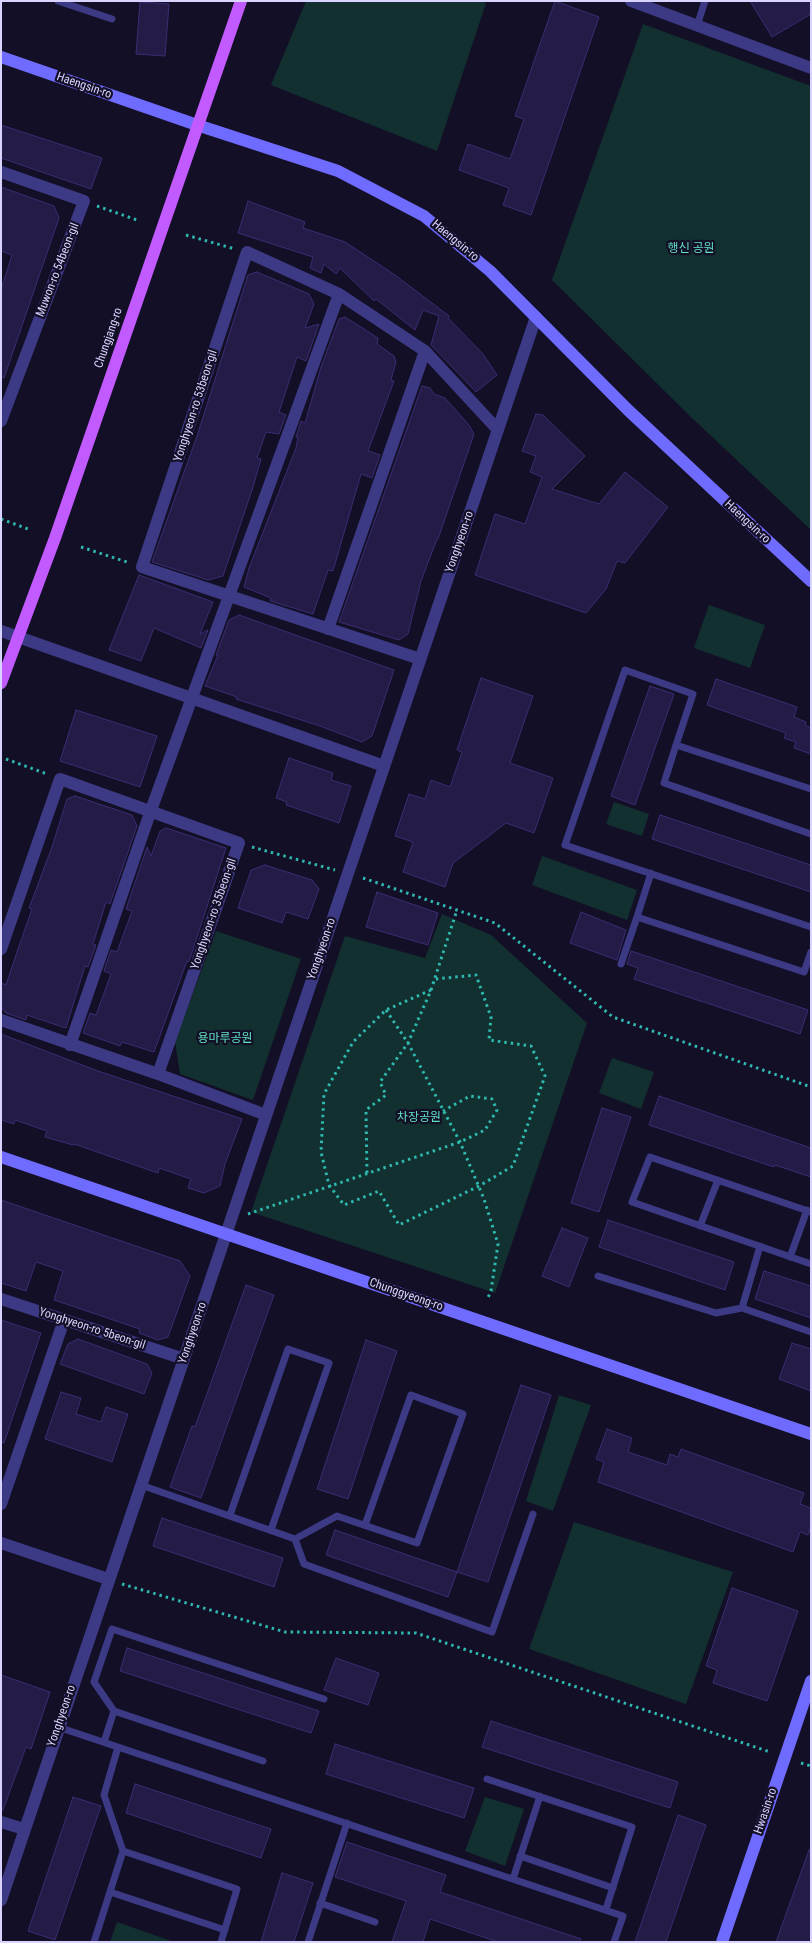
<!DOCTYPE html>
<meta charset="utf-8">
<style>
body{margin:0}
#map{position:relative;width:812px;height:1943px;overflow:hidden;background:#130f26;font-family:"Roboto Condensed",sans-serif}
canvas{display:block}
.frame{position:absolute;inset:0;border:2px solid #d9d4ff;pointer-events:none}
</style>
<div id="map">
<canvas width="812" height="1943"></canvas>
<div class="frame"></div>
</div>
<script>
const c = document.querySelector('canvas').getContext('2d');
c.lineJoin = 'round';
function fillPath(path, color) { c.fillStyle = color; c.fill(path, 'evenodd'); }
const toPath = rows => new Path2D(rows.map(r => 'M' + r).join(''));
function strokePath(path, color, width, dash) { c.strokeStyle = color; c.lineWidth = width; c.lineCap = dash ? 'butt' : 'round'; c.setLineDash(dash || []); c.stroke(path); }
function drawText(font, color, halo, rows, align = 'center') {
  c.font = font + ' "Roboto Condensed","Noto Sans KR",sans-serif'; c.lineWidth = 4.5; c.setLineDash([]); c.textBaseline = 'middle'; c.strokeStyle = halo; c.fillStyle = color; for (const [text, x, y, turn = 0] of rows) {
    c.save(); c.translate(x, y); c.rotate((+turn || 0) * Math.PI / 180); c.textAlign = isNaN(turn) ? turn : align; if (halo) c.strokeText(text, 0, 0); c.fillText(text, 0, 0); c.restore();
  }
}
const green = toPath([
 [306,1,479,1,486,3,437,151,271,85],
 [643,24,811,86,811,530,691,417,552,280],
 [709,605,765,625,750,668,694,648],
 [614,802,649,814,642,836,606,824],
 [542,856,637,890,627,920,532,885],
 [442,914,491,935,587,1023,495,1293,251,1212,345,936,425,958],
 [216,931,301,959,253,1100,180,1074,175,1042],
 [612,1058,654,1072,641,1109,599,1093],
 [559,1395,591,1405,553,1511,526,1501],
 [574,1522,733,1572,686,1704,529,1649],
 [485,1797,524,1809,505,1866,465,1851],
 [117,1922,174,1942,110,1942]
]);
const building = toPath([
 [555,1,599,17,531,215,503,205,509,188,459,170,468,144,510,159,524,119,515,116,555,1],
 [750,1,811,1,811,14,772,37,750,1],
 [140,2,169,4,165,56,136,54,140,2],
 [1,125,102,158,91,189,1,158,1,125],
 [1,187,54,206,59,218,4,378,1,377,1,290,12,255,1,251,1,187],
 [248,201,305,222,303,228,345,242,395,275,449,316,448,318,483,354,497,375,476,392,431,345,439,316,423,310,415,330,376,299,374,301,340,268,336,274,324,264,321,273,310,268,313,257,238,233,248,201],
 [257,272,309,294,314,304,305,328,319,324,306,361,297,357,279,412,286,415,279,434,266,432,257,458,261,459,253,487,223,576,208,580,152,562,198,433,248,275,257,272],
 [345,317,378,338,377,344,394,356,396,362,391,380,394,381,368,451,380,455,372,478,361,474,333,571,328,570,313,614,270,601,271,598,244,587,249,568,296,448,298,437,296,437,301,421,305,423,321,367,339,319,345,317],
 [422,386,430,388,434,394,445,398,469,425,474,434,438,539,437,539,421,581,408,634,399,640,339,622,422,386],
 [536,414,543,415,585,456,552,489,599,504,625,472,668,507,625,563,617,561,606,589,586,613,475,575,495,514,525,524,542,477,530,472,536,456,522,451,536,414],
 [139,575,213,602,200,634,208,630,201,648,154,628,141,661,109,650,139,575],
 [239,615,394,670,372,736,362,742,320,726,236,699,237,697,205,686,218,655,216,655,229,620,239,615],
 [481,678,533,696,510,763,553,778,534,833,506,823,453,863,445,887,403,872,413,842,395,836,409,794,425,799,431,780,450,787,462,752,457,750,481,678],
 [716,679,797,707,794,717,806,722,805,725,811,728,811,754,794,748,796,742,784,738,786,733,707,705,716,679],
 [650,686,674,694,635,805,611,796,650,686],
 [76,710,157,736,140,787,60,761,76,710],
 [289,758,333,773,331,780,351,786,339,823,286,805,287,802,276,798,289,758],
 [75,796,132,815,137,826,110,904,106,902,93,944,96,945,88,967,85,966,66,1028,27,1015,26,1020,6,1013,1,1007,1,983,6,985,17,952,32,909,29,908,52,847,67,799,75,796],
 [660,815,811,865,811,892,652,839,660,815],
 [166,828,226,848,189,962,187,961,154,1052,122,1042,120,1046,83,1033,90,1013,96,1015,111,974,104,971,111,950,117,952,132,911,126,909,147,847,151,856,160,831,166,828],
 [265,865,312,880,319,889,308,919,286,912,282,923,238,908,251,870,265,865],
 [377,892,438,913,428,945,366,927,377,892],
 [581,912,626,930,617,960,570,943,581,912],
 [631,951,808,1010,800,1034,634,979,638,968,627,964,631,951],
 [1,1034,98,1071,242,1119,225,1164,220,1186,204,1193,188,1188,191,1179,159,1168,158,1173,74,1144,73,1145,45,1137,47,1131,15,1120,14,1124,1,1120,1,1034],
 [659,1096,811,1148,811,1177,775,1165,774,1167,649,1125,659,1096],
 [602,1108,631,1117,599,1212,571,1203,602,1108],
 [1,1200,180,1261,190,1276,168,1337,158,1340,139,1333,140,1329,54,1300,63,1271,36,1262,26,1291,1,1283,1,1200],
 [608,1220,734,1262,725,1290,599,1247,608,1220],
 [562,1228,588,1238,569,1287,542,1276,562,1228],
 [764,1271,811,1286,811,1318,755,1299,764,1271],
 [246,1285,274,1295,201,1498,170,1487,192,1426,195,1427,246,1285],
 [1,1320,41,1333,4,1443,1,1442,1,1320],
 [78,1339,147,1364,152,1373,144,1394,60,1364,68,1344,78,1339],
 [366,1340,397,1351,348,1499,317,1489,366,1340],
 [792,1343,811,1349,811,1391,779,1379,792,1343],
 [521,1385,551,1395,488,1582,457,1572,521,1385],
 [61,1392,81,1398,76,1414,101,1422,106,1407,128,1414,112,1462,45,1439,61,1392],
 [607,1429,632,1438,628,1452,667,1465,670,1454,678,1457,681,1449,804,1493,800,1504,811,1508,811,1526,808,1535,800,1532,793,1552,598,1482,604,1462,596,1459,607,1429],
 [162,1518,283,1558,274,1587,153,1546,162,1518],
 [335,1530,457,1572,448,1597,326,1555,335,1530],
 [732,1588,798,1611,767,1701,713,1683,717,1670,706,1666,732,1588],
 [127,1648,319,1711,311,1733,120,1671,127,1648],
 [336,1658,379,1673,368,1705,324,1690,336,1658],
 [1,1675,50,1692,31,1749,26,1747,3,1810,1,1810,1,1675],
 [491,1721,678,1782,670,1808,482,1747,491,1721],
 [335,1744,474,1788,464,1818,326,1774,335,1744],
 [135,1784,271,1829,261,1858,126,1813,135,1784],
 [73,1797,101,1806,55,1940,28,1931,73,1797],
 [678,1815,706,1825,666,1942,635,1942,678,1815],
 [347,1842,446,1875,440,1892,581,1939,580,1942,498,1942,430,1919,423,1942,392,1942,406,1901,335,1877,347,1842],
 [809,1850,811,1850,811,1942,776,1942,809,1850],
 [282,1873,313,1883,294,1942,261,1942,282,1873]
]);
const path = toPath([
 [97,206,137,220],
 [186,235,235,249],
 [1,519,28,529],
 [81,547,130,563],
 [6,759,47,774],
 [252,847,335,870],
 [363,878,495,923,613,1017,811,1087],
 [431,990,386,1010,353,1042,324,1094,321,1152,329,1185,344,1205,379,1191,399,1225,479,1186,513,1166,545,1076,531,1046,489,1040,491,1017,476,975,435,979],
 [386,1010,408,1043,460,1142,484,1199,498,1244,491,1291,487,1300],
 [367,1173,366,1110,386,1095,380,1082,408,1043,431,990,457,910],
 [248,1214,460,1142,485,1130,497,1110,492,1099,470,1096,443,1111],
 [122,1584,285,1632,416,1633,770,1752],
 [801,1763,811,1766]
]);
const lane = toPath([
 [58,1,112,19],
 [697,26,705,1],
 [676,745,664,783,811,834],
 [811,789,676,745,693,694,625,670,565,845,811,927],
 [651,873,637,917,804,972,811,952],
 [621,964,637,917],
 [811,1212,650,1157,632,1202,811,1264],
 [700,1226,718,1180],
 [790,1257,807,1210],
 [598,1276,716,1313,742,1308,811,1332],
 [742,1308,760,1246],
 [141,1485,295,1539,337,1516,417,1543,463,1414,411,1395,365,1525],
 [230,1515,288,1349,329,1363,271,1530],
 [295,1539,304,1564,492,1632,533,1514],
 [114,1711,94,1682,112,1629,324,1699],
 [58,1727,623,1916,614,1942],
 [104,1742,114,1711,263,1761],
 [487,1779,632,1827,606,1909],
 [123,1851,237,1889,221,1942],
 [520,1856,613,1888],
 [513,1879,540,1796],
 [110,1892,225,1930],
 [320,1903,375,1922],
 [94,1942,123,1851,104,1795,118,1747],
 [308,1942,347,1823]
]);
const street = toPath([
 [631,1,811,68],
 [1,172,84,201,1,421],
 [328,629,425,351],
 [1,631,384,766],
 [420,659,142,567,247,252,339,294,425,351,498,430],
 [1,949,60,779,239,843,158,1074,1,1020],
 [70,1045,151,810,339,294],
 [158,1074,266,1115],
 [1,1299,184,1359],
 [1,1504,64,1320],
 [1,1543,108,1579],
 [1,1822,24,1829],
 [1,1900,536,317]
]);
const secondary = toPath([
 [1,57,197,125,338,171,424,216,490,271,628,410,811,581],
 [1,1157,811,1434],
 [722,1942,811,1681]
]);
const primary = toPath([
 [1,683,55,538,241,1]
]);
const streetNames = [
 ["Haengsin-ro",84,86,19],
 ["Haengsin-ro",455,241,40],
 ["Muwon-ro 54beon-gil",58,270,-69],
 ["Chungjang-ro",109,338,-71],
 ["Yonghyeon-ro 53beon-gil",196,406,-72],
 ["Haengsin-ro",747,522,43],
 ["Yonghyeon-ro",460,542,-71],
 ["Yonghyeon-ro 35beon-gil",214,914,-71],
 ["Yonghyeon-ro",322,949,-71],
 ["Chunggyeong-ro",406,1295,19],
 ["Yonghyeon-ro 5beon-gil",92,1329,18],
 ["Yonghyeon-ro",193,1333,-71],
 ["Yonghyeon-ro",62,1716,-71],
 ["Hwasin-ro",766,1811,-71]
];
const parkNames = [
 ["행신 공원",691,249],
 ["용마루공원",225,1039],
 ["차장공원",419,1118]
];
fillPath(green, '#12302f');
fillPath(building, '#241b47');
strokePath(building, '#3b2d73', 1);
strokePath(path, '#2fb8b0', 3, [2.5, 4]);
strokePath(lane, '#3d3a85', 7);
strokePath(street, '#3d3a85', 12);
strokePath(secondary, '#6f6bff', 12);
strokePath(primary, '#c25bff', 12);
drawText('12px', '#d9d4ff', '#130f26', streetNames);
drawText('12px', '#5fe0c0', '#130f26', parkNames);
</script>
